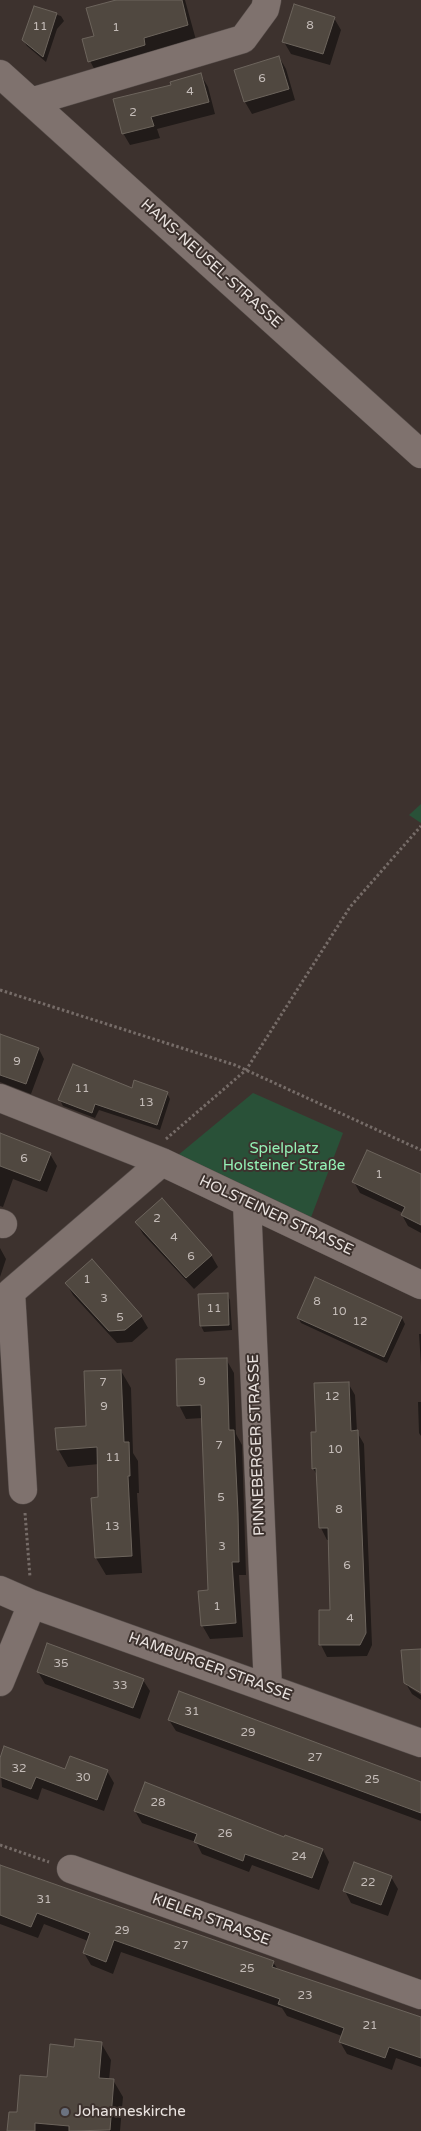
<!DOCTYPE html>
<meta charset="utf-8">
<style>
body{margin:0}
canvas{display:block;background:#3d322e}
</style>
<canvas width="421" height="2131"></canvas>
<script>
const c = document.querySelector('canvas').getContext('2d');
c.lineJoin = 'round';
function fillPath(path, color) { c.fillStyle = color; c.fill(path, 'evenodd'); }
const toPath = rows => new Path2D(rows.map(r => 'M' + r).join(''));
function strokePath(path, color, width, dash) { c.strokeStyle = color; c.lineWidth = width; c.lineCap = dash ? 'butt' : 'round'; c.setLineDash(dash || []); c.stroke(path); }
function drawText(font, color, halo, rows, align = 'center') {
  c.font = font + ' "Varela Round",sans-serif'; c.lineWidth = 4; c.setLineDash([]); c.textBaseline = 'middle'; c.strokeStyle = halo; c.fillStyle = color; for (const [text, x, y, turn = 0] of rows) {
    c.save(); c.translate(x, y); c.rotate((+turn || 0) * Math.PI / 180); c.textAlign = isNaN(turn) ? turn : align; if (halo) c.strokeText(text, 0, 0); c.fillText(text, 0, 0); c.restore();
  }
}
const green = toPath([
 [421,804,421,823,409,815],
 [253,1093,343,1133,310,1220,177,1156]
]);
const shadow = toPath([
 [121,0,185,0,196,40,98,76,90,61,96,36],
 [34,8,61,16,64,21,57,29,46,62,27,46,23,40],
 [334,18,341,30,330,65,291,54,284,42],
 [279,57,286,69,295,100,252,114,245,102,236,71],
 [201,75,208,87,215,114,157,129,160,138,130,145,123,133,172,86],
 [0,1038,39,1049,44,1059,31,1094,0,1082],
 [132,1090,167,1093,170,1099,160,1130,99,1110,95,1118,63,1106,60,1100],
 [0,1141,50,1154,57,1166,47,1192,13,1179,3,1207,0,1206],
 [421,1177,421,1233,408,1226,402,1215,403,1213,360,1193,354,1182],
 [136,1222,211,1255,218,1267,194,1289,143,1234],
 [0,1248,6,1259,0,1277],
 [66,1283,141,1316,148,1328,132,1342,117,1343,73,1295],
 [227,1294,230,1300,232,1330,204,1332,201,1326],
 [298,1317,402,1318,405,1324,387,1363,301,1323],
 [419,1334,421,1334,421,1366],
 [226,1359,234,1373,236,1434,242,1445,246,1575,239,1575,243,1637,210,1639,202,1625,209,1592,203,1418,186,1419,179,1405],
 [121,1371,131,1388,133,1453,138,1461,139,1493,137,1493,142,1573,106,1575,96,1558,100,1498,99,1464,68,1467,58,1449,87,1428],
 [348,1383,355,1395,357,1432,364,1444,372,1645,367,1656,327,1657,321,1645,331,1611,330,1540,327,1540,321,1528,318,1477,313,1468,317,1433],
 [418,1402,421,1402,421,1436,419,1433],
 [421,1650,421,1692,409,1684,409,1687,421,1695,421,1700,412,1694,405,1682],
 [38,1672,143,1680,150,1691,140,1719,45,1684],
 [179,1692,421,1782,421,1821,176,1731,169,1720],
 [0,1761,66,1770,107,1771,114,1783,104,1811,42,1788,38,1800,2,1787],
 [135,1811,285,1839,323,1850,329,1862,319,1890,252,1865,249,1872,202,1854,196,1842,142,1823],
 [0,1866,273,1962,278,1970,421,2022,421,2067,396,2058,392,2070,347,2054,340,2042,342,2036,287,2016,282,2008,121,1952,113,1974,91,1965,84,1953,88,1941,44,1924,38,1938,0,1924],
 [391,1877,398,1889,388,1916,351,1903,345,1891],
 [101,2043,111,2060,109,2080,113,2080,123,2097,120,2131,9,2131,18,2114,75,2048]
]);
const building = toPath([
 [116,0,182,0,188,25,144,38,145,45,88,62,82,39,94,36,86,8,116,0],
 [294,4,335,17,323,54,282,42,294,4],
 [34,6,57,13,43,57,22,40,34,6],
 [279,56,289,89,244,102,234,70,279,56],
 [201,73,209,102,151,117,154,126,122,134,113,99,171,85,170,82,201,73],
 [0,1034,39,1048,26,1084,0,1075,0,1034],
 [73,1064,132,1088,134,1080,168,1092,157,1125,95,1104,92,1113,58,1100,73,1064],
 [0,1133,51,1153,40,1181,0,1166,0,1133],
 [367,1150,421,1174,421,1225,401,1215,405,1207,352,1182,367,1150],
 [162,1198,212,1255,186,1278,135,1222,162,1198],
 [92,1259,142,1316,125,1330,109,1331,65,1283,92,1259],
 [315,1277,402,1317,384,1357,297,1318,315,1277],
 [228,1293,229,1325,200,1326,198,1294,228,1293],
 [227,1358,229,1430,234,1430,238,1513,239,1562,232,1562,236,1623,201,1626,198,1591,208,1590,201,1405,177,1406,176,1359,227,1358],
 [121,1370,124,1442,129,1442,130,1476,128,1476,132,1556,95,1558,91,1498,98,1497,97,1447,57,1450,55,1428,86,1426,84,1371,121,1370],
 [349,1382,351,1431,358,1430,366,1633,360,1645,319,1645,319,1610,330,1610,328,1528,319,1528,316,1468,312,1469,311,1432,316,1432,314,1383,349,1382],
 [47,1643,144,1679,133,1708,37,1672,47,1643],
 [421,1649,421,1693,404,1683,401,1650,421,1649],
 [179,1691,421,1782,421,1813,168,1720,179,1691],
 [4,1746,65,1769,70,1756,108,1770,97,1800,36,1777,31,1789,0,1777,0,1758,4,1746],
 [145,1782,284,1837,285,1835,323,1849,312,1878,245,1854,243,1861,194,1842,197,1834,134,1811,145,1782],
 [354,1862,392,1876,381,1905,343,1891,354,1862],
 [0,1865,274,1961,272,1967,421,2017,421,2058,389,2047,385,2058,339,2042,344,2028,278,2004,280,1999,114,1940,106,1962,83,1953,90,1933,37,1913,31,1927,0,1915,0,1865],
 [75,2039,102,2042,99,2078,114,2079,110,2130,69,2131,69,2126,35,2123,35,2131,7,2131,9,2112,17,2112,20,2075,47,2077,50,2044,74,2047,75,2039]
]);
const path = toPath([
 [0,990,235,1065,421,1150],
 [166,1139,246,1070,350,907,421,826],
 [25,1513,30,1577],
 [0,1845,49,1862]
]);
const minor = toPath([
 [0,74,421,454],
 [31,102,243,39,265,9,267,0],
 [0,1098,162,1162,421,1285],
 [247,1203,268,1688],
 [0,1223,3,1224],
 [23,1490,11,1292,162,1162],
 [0,1590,32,1604,421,1743],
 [0,1682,32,1604],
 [71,1869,421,1995]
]);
const markers = [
 [65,2112,5,"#6b7280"]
];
const numberNames = [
 ["8",310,26],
 ["11",40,27],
 ["1",116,28],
 ["6",262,79],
 ["4",190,92],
 ["2",133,113],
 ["9",17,1062],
 ["11",82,1089],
 ["13",146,1103],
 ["6",24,1159],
 ["1",379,1175],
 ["2",157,1219],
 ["4",174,1238],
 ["6",191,1257],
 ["1",87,1280],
 ["3",104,1299],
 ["8",317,1302],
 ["11",214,1309],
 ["10",339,1312],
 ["5",120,1318],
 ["12",360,1322],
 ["9",202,1382],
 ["7",103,1383],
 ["12",332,1397],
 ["9",104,1407],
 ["7",219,1446],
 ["10",335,1450],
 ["11",113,1458],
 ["5",221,1498],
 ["8",339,1510],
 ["13",112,1527],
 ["3",222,1547],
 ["6",347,1566],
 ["1",217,1607],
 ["4",350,1619],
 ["35",61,1664],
 ["33",120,1686],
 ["31",192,1712],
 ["29",248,1733],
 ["27",315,1758],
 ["32",19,1769],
 ["30",83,1778],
 ["25",372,1780],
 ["28",158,1803],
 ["26",225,1834],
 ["24",299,1857],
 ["22",368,1883],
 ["31",44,1900],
 ["29",122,1931],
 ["27",181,1946],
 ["25",247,1969],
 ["23",305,1996],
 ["21",370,2026]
];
const streetNames = [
 ["HANS-NEUSEL-STRASSE",211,264,42],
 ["HOLSTEINER STRASSE",276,1216,25],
 ["PINNEBERGER STRASSE",257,1445,-92],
 ["HAMBURGER STRASSE",210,1667,20],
 ["KIELER STRASSE",211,1920,20]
];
const parkNames = [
 ["Spielplatz",284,1149],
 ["Holsteiner Straße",284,1166]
];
const poiNames = [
 ["Johanneskirche",75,2112]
];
fillPath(green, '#295138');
fillPath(shadow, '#0007');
fillPath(building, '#504840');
strokePath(building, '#6c645c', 1);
strokePath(minor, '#574e4b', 29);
strokePath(path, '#766c68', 3, [2.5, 2.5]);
strokePath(minor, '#7f726e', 28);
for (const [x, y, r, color] of markers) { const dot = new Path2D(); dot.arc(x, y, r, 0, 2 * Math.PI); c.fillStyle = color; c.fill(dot); strokePath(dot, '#3d322e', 2); }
drawText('12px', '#c4bcb8', null, numberNames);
drawText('15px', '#eae3e0', '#3d322e', streetNames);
drawText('15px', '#94f1b5', '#3d322e', parkNames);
drawText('15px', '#eae3e0', '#3d322e', poiNames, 'left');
</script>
